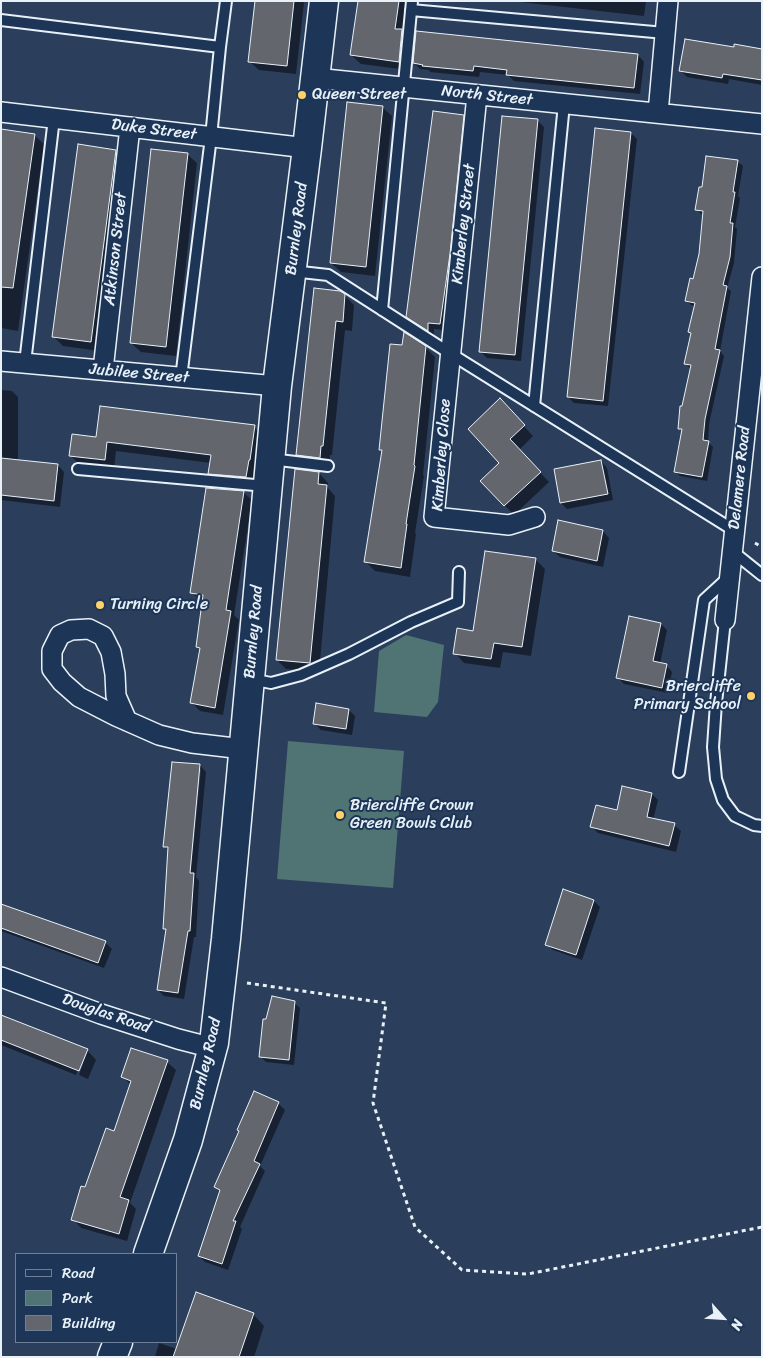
<!DOCTYPE html>
<style>
body{margin:0}
#map{position:relative;width:763px;height:1358px;overflow:hidden;background:#2b3f5c;font-family:Sriracha,sans-serif}
canvas{display:block}
.frame{position:absolute;inset:0;border:2px solid #e8f1f8;pointer-events:none}
.legend{position:absolute;left:15px;top:1253px;width:162px;height:90px;box-sizing:border-box;background:#1d3557;border:1px solid #6e8097;margin:0;padding:6px 9px;list-style:none;font-size:15px;color:#e8f1f8}
.legend li{display:flex;align-items:center;gap:10px;height:25px}
.legend b{width:25px;border:1px solid #6e8097}
.north{position:absolute;left:698px;top:1293px;width:50px;height:50px;-webkit-text-stroke:4px #1d3557;paint-order:stroke;rotate:116deg;font-size:14px;font-weight:700;line-height:20px;text-align:center;color:#e8f1f8}
.north::after{content:'';display:block;margin:auto;width:18px;height:22px;background:#e8f1f8;clip-path:polygon(50% 0,100% 100%,50% 72%,0 100%)}
</style>
<div id="map">
<canvas width="763" height="1358"></canvas>
<div class="frame"></div>
<ul class="legend">
<li><b style="height:6px;background:#1d3557"></b>Road</li>
<li><b style="height:14px;background:#507374"></b>Park</li>
<li><b style="height:14px;background:#64666e"></b>Building</li>
</ul>
<div class="north">N</div>
</div>
<script>
const c = document.querySelector('canvas').getContext('2d');
c.lineJoin = 'round';
function fillPath(path, color) { c.fillStyle = color; c.fill(path, 'evenodd'); }
const toPath = rows => new Path2D(rows.map(r => 'M' + r).join(''));
function strokePath(path, color, width, dash) { c.strokeStyle = color; c.lineWidth = width; c.lineCap = dash ? 'butt' : 'round'; c.setLineDash(dash || []); c.stroke(path); }
function drawText(font, color, halo, rows, align = 'center') {
  c.font = font + ' Sriracha,sans-serif'; c.lineWidth = 4; c.setLineDash([]); c.textBaseline = 'middle'; c.strokeStyle = halo; c.fillStyle = color; for (const [text, x, y, turn = 0] of rows) {
    c.save(); c.translate(x, y); c.rotate((+turn || 0) * Math.PI / 180); c.textAlign = isNaN(turn) ? turn : align; if (halo) c.strokeText(text, 0, 0); c.fillText(text, 0, 0); c.restore();
  }
}
const green = toPath([
 [406,635,444,645,438,702,427,717,374,712,379,651],
 [288,741,404,751,393,888,277,879]
]);
const shadow = toPath([
 [256,1,302,1,304,3,296,74,259,70,249,61],
 [359,1,409,1,408,70,361,64,351,55],
 [511,1,646,1,644,16],
 [735,49,762,51,762,85,729,79,728,84,687,77,681,71],
 [638,55,644,62,640,94,514,81,508,75,480,72,479,77,430,72,429,70,420,69,414,63],
 [382,107,392,116,375,276,341,272,331,263],
 [463,116,469,122,446,330,434,329,434,336,414,323,407,316],
 [537,120,544,127,521,361,487,358,480,351],
 [631,133,637,139,608,406,574,403,568,397],
 [1,134,34,135,44,144,18,331,1,328],
 [115,151,125,160,100,351,63,346,54,337],
 [187,154,197,163,176,356,141,352,131,343],
 [707,157,738,162,743,166,738,196,740,198,735,227,737,229,734,263,727,288,731,291,720,351,724,356,709,424,708,442,713,447,707,481,680,476,675,471,683,432,679,428,691,369,686,364,696,306,691,305,686,300,700,254,704,214,701,214,697,209,703,189],
 [315,290,344,295,354,305,352,331,345,330,332,455,330,455,329,467,307,464,297,455],
 [425,347,435,357,423,475,424,476,415,533,416,534,410,577,375,571,366,562,383,452,381,450],
 [1,390,12,391,18,397,18,461,58,465,64,472,60,507,1,500],
 [509,410,533,436,519,450,549,482,514,515,481,481,501,463],
 [254,427,263,436,255,486,219,483,210,473,211,463,116,451,114,469,80,465,71,456,97,438],
 [601,461,607,468,613,500,567,509,561,503,555,470],
 [319,473,328,483,328,488,335,496,319,672,286,669,277,660],
 [243,492,252,500,234,615,239,620,223,715,200,711,192,703,201,650,198,647,204,601,200,601,192,592],
 [559,522,603,531,609,538,603,567,560,557,553,551],
 [535,559,545,569,531,656,503,652,500,668,464,663,455,653],
 [661,624,667,630,660,664,666,665,672,672,668,693,624,684,618,678],
 [349,710,355,716,352,735,321,730,314,723],
 [200,765,206,772,196,877,199,881,196,937,194,937,184,999,164,996,158,990,167,931,165,929,169,851,165,846],
 [198,769,201,769,190,879,188,879],
 [652,794,658,800,653,820,674,825,681,831,676,852,598,833,592,827,618,811],
 [594,901,600,907,582,960,553,950,546,944],
 [1,905,105,942,112,949,104,968,1,931],
 [294,1003,300,1008,294,1065,266,1062,260,1056],
 [1,1016,87,1050,96,1060,88,1079,79,1075,87,1053,85,1053,76,1075,1,1045],
 [132,1049,167,1062,176,1070,130,1203,136,1209,127,1241,81,1228,73,1219,86,1189,115,1132,131,1085,123,1077],
 [278,1103,285,1110,260,1166,265,1171,240,1227,242,1229,228,1270,205,1262,199,1256,221,1192,215,1187],
 [253,1314,264,1326,254,1357,155,1357,159,1343,177,1349]
]);
const building = toPath([
 [255,1,294,1,287,66,248,62,255,1],
 [358,1,399,1,395,29,402,29,399,62,350,55,358,1],
 [416,31,638,54,634,88,506,75,507,70,474,66,473,71,422,66,423,65,413,63,416,31],
 [685,39,734,47,734,44,762,49,762,80,723,74,722,78,679,71,685,39],
 [347,102,383,106,366,267,330,263,347,102],
 [433,111,464,115,450,254,440,324,428,323,428,331,406,317,433,111],
 [502,116,538,119,515,355,479,352,502,116],
 [595,128,631,132,603,401,567,397,595,128],
 [1,129,35,134,13,288,1,287,1,129],
 [78,144,116,150,91,342,52,337,78,144],
 [151,149,188,153,166,347,130,343,151,149],
 [706,156,738,160,733,192,735,192,730,223,733,223,730,257,723,285,727,286,715,349,720,350,705,419,703,440,709,441,702,477,674,472,682,429,678,429,680,406,682,406,691,365,684,364,691,333,688,332,695,303,685,301,690,278,693,279,699,254,703,211,695,210,699,187,702,187,706,156],
 [314,288,340,291,345,294,343,322,336,321,323,446,321,446,320,458,296,455,314,288],
 [404,332,426,346,414,465,415,466,406,524,407,524,401,568,364,562,382,450,379,450,390,344,402,345,404,332],
 [500,398,525,425,510,439,541,472,504,506,480,481,499,463,468,429,500,398],
 [100,406,255,425,250,460,249,460,246,477,208,474,211,455,107,442,105,460,69,456,72,434,96,437,100,406],
 [1,458,58,464,54,501,1,495,1,458],
 [601,460,608,494,560,503,554,469,601,460],
 [295,469,319,472,318,484,327,485,310,663,276,660,295,469],
 [206,488,244,491,226,610,231,611,215,708,190,703,200,648,196,647,203,595,190,593,206,488],
 [558,520,603,530,597,561,552,551,558,520],
 [485,551,536,558,522,647,494,643,491,659,453,654,457,628,473,631,485,551],
 [629,616,661,623,653,661,667,664,662,688,616,678,629,616],
 [316,703,349,709,346,729,313,724,316,703],
 [172,762,200,764,190,873,194,873,190,931,188,931,178,993,157,990,166,929,163,929,168,847,163,847,172,762],
 [622,786,652,793,647,817,675,823,669,846,590,827,596,805,617,810,622,786],
 [563,889,594,900,576,955,545,945,563,889],
 [1,904,106,941,98,963,1,928,1,904],
 [272,996,295,1001,289,1060,259,1057,263,1019,266,1019,272,996],
 [1,1015,88,1049,79,1071,1,1040,1,1015],
 [131,1048,168,1060,120,1197,129,1200,119,1234,71,1220,81,1186,85,1187,106,1128,114,1131,131,1081,121,1077,131,1048],
 [254,1091,279,1102,254,1161,260,1164,233,1221,236,1221,222,1264,198,1256,220,1190,214,1187,239,1131,237,1130,254,1091],
 [196,1292,254,1313,239,1357,173,1357,196,1292]
]);
const path = toPath([
 [755,543,762,547],
 [247,983,386,1003,373,1103,415,1227,462,1270,528,1274,762,1227]
]);
const lane = toPath([
 [411,10,665,33],
 [1,20,220,47,226,1],
 [292,271,328,275,451,354,735,531],
 [382,310,412,1],
 [25,363,54,118],
 [181,378,211,137,220,47],
 [534,406,564,104],
 [271,459,328,466],
 [78,469,266,486],
 [732,551,762,575],
 [725,620,716,703,713,747,716,779,723,800,735,816,754,825,762,826],
 [251,679,271,683,301,675,349,654,411,622,458,602,459,572],
 [679,772,704,600,728,578]
]);
const street = toPath([
 [315,78,762,124],
 [477,95,434,517,509,525,535,517],
 [1,112,307,148],
 [658,113,668,1],
 [1,361,277,386],
 [103,370,130,127],
 [725,620,762,277],
 [127,721,116,696,115,674,111,652,103,636,89,629,71,630,60,635,52,651,52,669,62,682,79,697,116,716,159,735,192,743,243,749],
 [1,977,101,1014,178,1039,213,1048]
]);
const secondary = toPath([
 [148,1254,188,1140,214,1043,226,939,277,386,307,148,324,1],
 [112,1357,118,1342]
]);
const markers = [
 [302,95,5,"#ffd166"],
 [100,605,5,"#ffd166"],
 [751,696,5,"#ffd166"],
 [340,815,5,"#ffd166"]
];
const poiNames = [
 ["Queen Street",312,95],
 ["Turning Circle",110,605],
 ["Briercliffe",741,687,"right"],
 ["Primary School",741,705,"right"],
 ["Briercliffe Crown",350,806],
 ["Green Bowls Club",350,824]
];
const streetNames = [
 ["North Street",487,96,6],
 ["Duke Street",154,130,7],
 ["Kimberley Street",464,224,-84],
 ["Burnley Road",297,229,-83],
 ["Atkinson Street",116,249,-84],
 ["Jubilee Street",139,374,5],
 ["Kimberley Close",442,455,-86],
 ["Delamere Road",740,478,-84],
 ["Burnley Road",254,632,-85],
 ["Douglas Road",106,1014,19],
 ["Burnley Road",206,1064,-77]
];
fillPath(green, '#507374');
fillPath(shadow, '#0007');
fillPath(building, '#64666e');
strokePath(building, '#e8f1f8', 1);
strokePath(lane, '#e8f1f8', 14);
strokePath(street, '#e8f1f8', 22);
strokePath(secondary, '#e8f1f8', 31);
strokePath(path, '#e8f1f8', 3, [4, 4]);
strokePath(lane, '#1d3557', 10);
strokePath(street, '#1d3557', 19);
strokePath(secondary, '#1d3557', 28);
for (const [x, y, r, color] of markers) { const dot = new Path2D(); dot.arc(x, y, r, 0, 2 * Math.PI); c.fillStyle = color; c.fill(dot); strokePath(dot, '#1d3557', 2); }
drawText('16px', '#e8f1f8', '#1d3557', poiNames, 'left');
drawText('16px', '#e8f1f8', '#1d3557', streetNames);
</script>
